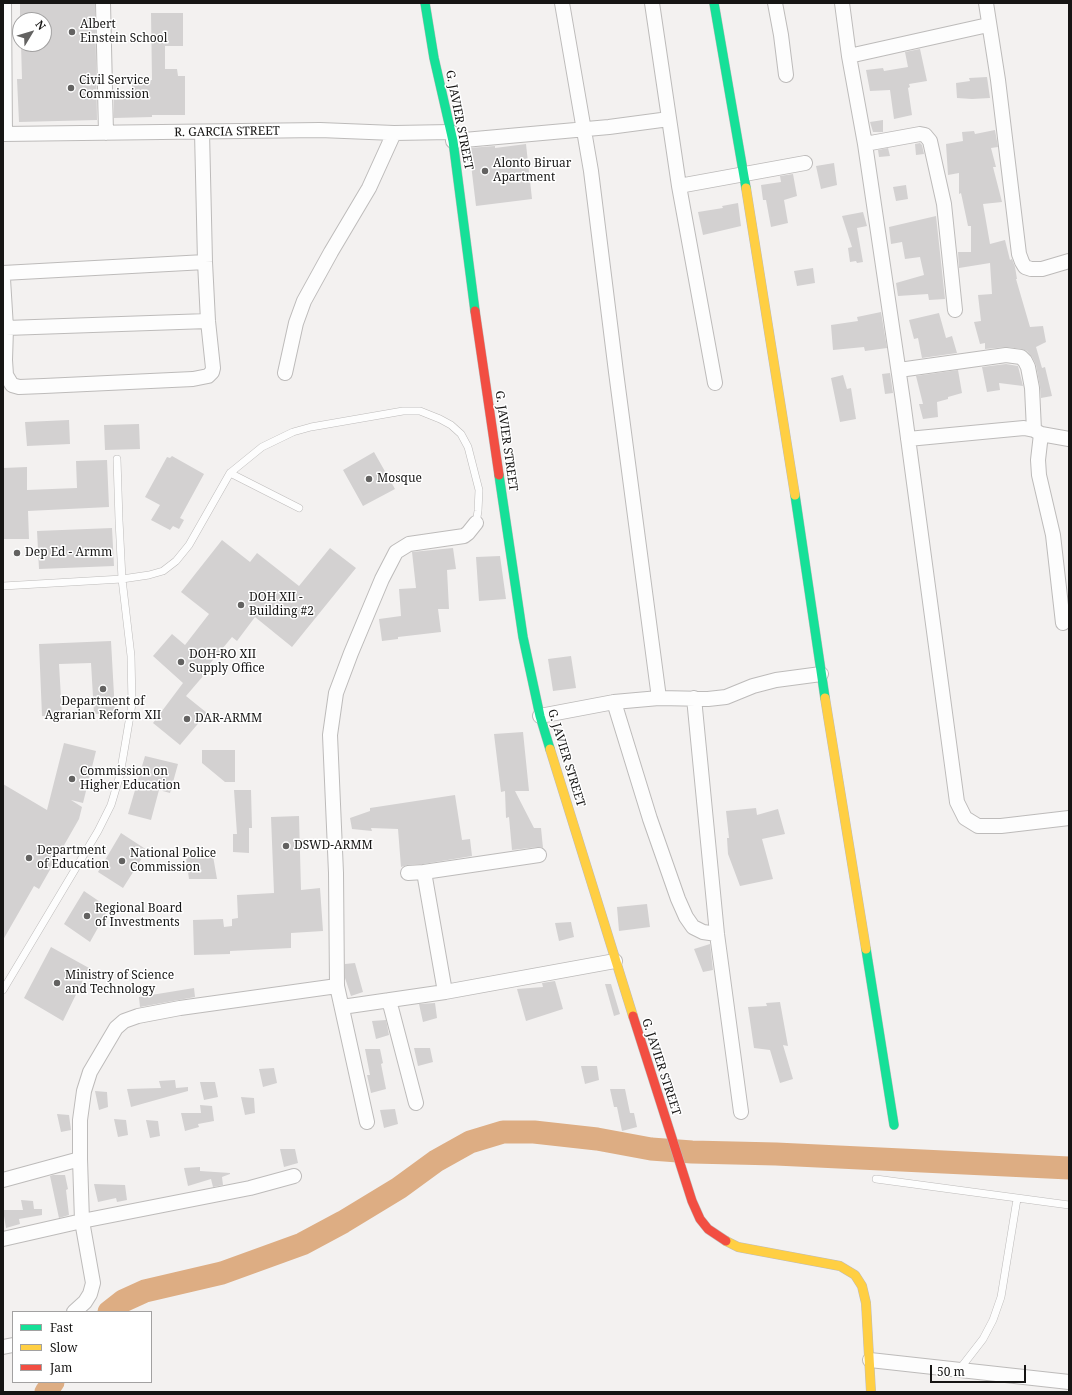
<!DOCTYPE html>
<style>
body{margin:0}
#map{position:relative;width:1072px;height:1395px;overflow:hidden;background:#f3f1f0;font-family:"Noto Serif",serif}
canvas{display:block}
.frame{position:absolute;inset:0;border:4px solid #161514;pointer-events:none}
.legend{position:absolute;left:12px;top:1311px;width:140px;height:72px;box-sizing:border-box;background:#fff;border:1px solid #a2a1a1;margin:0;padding:5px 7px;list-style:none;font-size:12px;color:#161514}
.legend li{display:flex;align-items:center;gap:8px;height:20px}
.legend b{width:20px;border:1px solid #a2a1a1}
.north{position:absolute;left:12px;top:12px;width:40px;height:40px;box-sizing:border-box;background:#fff;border:1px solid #a2a1a1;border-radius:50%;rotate:52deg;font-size:11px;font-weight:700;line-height:16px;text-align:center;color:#161514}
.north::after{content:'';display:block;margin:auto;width:14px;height:18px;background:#636261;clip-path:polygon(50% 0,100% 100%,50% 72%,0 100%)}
.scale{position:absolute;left:930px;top:1365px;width:96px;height:18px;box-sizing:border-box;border:2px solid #161514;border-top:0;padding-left:5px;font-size:12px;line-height:14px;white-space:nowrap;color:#161514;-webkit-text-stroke:3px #fff;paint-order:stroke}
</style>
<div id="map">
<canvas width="1072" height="1395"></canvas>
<div class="frame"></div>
<ul class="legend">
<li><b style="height:5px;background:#16e098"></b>Fast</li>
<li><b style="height:5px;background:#ffcf43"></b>Slow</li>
<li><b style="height:5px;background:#f24e42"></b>Jam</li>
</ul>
<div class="north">N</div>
<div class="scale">50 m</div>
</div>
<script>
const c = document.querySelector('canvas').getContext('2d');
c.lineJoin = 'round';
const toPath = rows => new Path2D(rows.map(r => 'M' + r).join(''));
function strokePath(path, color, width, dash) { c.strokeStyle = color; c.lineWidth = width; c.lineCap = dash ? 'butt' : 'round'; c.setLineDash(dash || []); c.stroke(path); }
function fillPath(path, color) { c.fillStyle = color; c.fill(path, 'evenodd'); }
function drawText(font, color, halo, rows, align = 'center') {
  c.font = font + ' "Noto Serif",serif'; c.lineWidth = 3; c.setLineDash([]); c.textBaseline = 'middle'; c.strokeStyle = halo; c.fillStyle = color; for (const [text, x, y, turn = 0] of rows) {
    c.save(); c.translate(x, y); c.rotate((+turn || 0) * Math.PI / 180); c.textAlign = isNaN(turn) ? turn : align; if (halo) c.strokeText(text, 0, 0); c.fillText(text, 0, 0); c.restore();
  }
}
const river = toPath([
 [109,1312,123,1301,145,1291,222,1273,302,1244,343,1222,399,1188,436,1161,470,1142,503,1132,534,1132,597,1139,651,1149,692,1152,776,1154,1069,1168],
 [46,1392,53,1382]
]);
const building = toPath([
 [20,3,95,3,97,120,19,122,17,79,22,79,21,44,44,44,44,20,20,20],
 [151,13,183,13,183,46,165,46,165,69,177,69,178,76,185,76,185,115,152,115,152,117,114,118,114,95,132,95,132,80,152,80],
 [920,49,927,81,909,84,910,87,908,88,912,115,894,119,890,90,870,91,866,70,883,68,884,71,908,67,905,52],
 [987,77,990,98,972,99,957,98,956,83,970,81,969,78],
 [883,120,883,132,873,132,870,122],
 [995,130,998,147,991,148,996,167,993,167,1002,202,983,204,990,244,1005,240,1010,260,1012,259,1015,267,1017,279,1016,279,1030,327,1043,326,1046,342,1036,347,1042,368,1045,367,1052,396,1041,398,1040,387,1036,365,1032,357,1027,351,1022,349,1007,347,985,349,985,343,980,344,974,322,981,321,978,295,992,294,990,263,959,268,958,252,971,252,971,226,968,226,961,193,959,194,959,173,948,175,946,144,963,141,962,132,974,131,975,134],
 [920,143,922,145,924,154,916,155,915,144],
 [526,144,532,199,476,206,469,148,495,146,495,148],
 [888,148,890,156,879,157,878,150],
 [834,163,837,185,821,189,816,166],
 [793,174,797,196,784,200,788,223,771,227,766,200,763,200,761,185,781,182,780,176],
 [906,185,908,199,896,201,893,187],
 [738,203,741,226,703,235,698,212,723,208,722,206],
 [863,212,867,226,857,228,863,262,857,263,856,261,850,262,848,248,852,247,842,216],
 [936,216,945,299,929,300,928,294,898,296,896,283,924,275,920,257,905,259,902,242,891,244,889,227],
 [813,268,815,283,797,286,794,271],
 [881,312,887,348,865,351,864,347,833,350,831,325,858,321,857,317],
 [939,313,946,338,952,336,957,353,922,358,918,338,914,339,909,320],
 [1006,364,1018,366,1023,386,999,383,1000,390,987,392,982,367],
 [958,370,962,393,948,397,948,399,937,402,938,417,923,419,919,404,923,404,916,376],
 [890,373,893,393,885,394,882,374],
 [843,375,847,389,851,388,856,419,840,422,831,378],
 [69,420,70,444,27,446,25,422],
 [139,424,140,449,105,450,104,425],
 [374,452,395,489,363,506,343,470],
 [172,456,204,474,180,518,184,520,179,529,173,526,170,530,151,520,160,505,145,497,167,457,170,458],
 [107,460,109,507,28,511,29,539,3,539,3,468,27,467,27,490,77,488,76,461],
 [112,528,114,566,39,569,37,531],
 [222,540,250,562,257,553,299,586,330,548,356,568,292,647,255,617,237,641,232,637,208,666,210,668,186,696,207,713,180,745,153,723,183,683,153,656,172,634,185,645,209,614,181,592],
 [453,548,456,569,447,570,449,609,438,609,441,632,398,637,398,639,382,641,379,619,401,616,399,589,416,588,412,552],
 [500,556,506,599,479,601,476,557],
 [111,641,115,713,94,714,91,663,59,664,62,715,42,716,39,644],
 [571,656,576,688,553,691,548,659],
 [523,732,529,791,515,791,534,828,541,828,543,848,538,847,512,850,509,817,506,818,505,791,501,792,494,734],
 [64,743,96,751,83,803,71,800,82,807,79,819,39,889,34,886,3,940,3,784,47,810],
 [202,750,235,750,235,782,225,782,202,763],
 [145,756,178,764,170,793,159,790,151,820,128,814],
 [234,790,251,790,252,828,249,828,249,853,233,852,233,834,237,834],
 [455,795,462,840,470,839,472,856,423,864,407,865,401,867,398,829,371,828,372,831,352,829,350,818,370,811,370,808],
 [756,808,757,815,778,809,785,834,762,839,773,879,740,886,728,854,727,838,729,838,726,811],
 [299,816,301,890,320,888,323,931,291,933,291,948,230,951,230,954,194,955,193,920,223,919,224,927,232,926,232,919,238,918,237,895,274,893,271,817],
 [121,833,147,850,123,888,98,872],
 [213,856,217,879,189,879,186,857],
 [84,891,109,908,90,942,64,924],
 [647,904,650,927,619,931,617,907],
 [571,922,574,937,559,941,555,923],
 [710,944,713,970,703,972,694,949],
 [51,947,89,968,63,1021,24,998],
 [355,963,363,992,351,996,345,978,345,964],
 [555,981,563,1009,526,1021,517,989,543,987,542,983],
 [605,984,611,984,620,1014,614,1016],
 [194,988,195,997,140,1007,139,997],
 [780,1002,788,1046,783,1045,793,1079,780,1083,770,1050,754,1048,748,1007,767,1006,766,1003],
 [435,1003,437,1018,423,1022,419,1004],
 [386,1020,389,1035,376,1039,372,1021],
 [414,1048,430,1048,433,1062,418,1066],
 [365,1049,380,1049,383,1063,381,1064,386,1089,371,1093,367,1075,370,1075],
 [581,1066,597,1066,599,1080,585,1084],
 [274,1068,277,1083,263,1087,259,1069],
 [175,1080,176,1088,188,1087,188,1091,131,1107,127,1089,161,1088,159,1081],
 [200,1082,215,1082,218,1097,204,1100],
 [610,1089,625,1089,630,1113,634,1113,637,1127,622,1131,617,1107,614,1107],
 [95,1091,107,1092,108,1107,99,1110],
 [241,1097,254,1098,255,1113,245,1115],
 [200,1105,212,1106,214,1121,198,1124,199,1127,185,1131,181,1113,201,1113],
 [395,1109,398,1124,384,1128,380,1110],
 [57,1114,69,1115,71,1130,61,1132],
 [114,1119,126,1120,128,1135,118,1137],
 [146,1120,158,1121,160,1136,150,1138],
 [280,1149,295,1149,298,1163,284,1167],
 [200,1167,200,1171,230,1173,230,1174,222,1177,223,1185,213,1187,211,1179,188,1186,184,1168],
 [53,1175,65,1175,68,1189,66,1190,69,1215,59,1218,50,1176],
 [94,1184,125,1185,127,1200,117,1202,116,1198,98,1202],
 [21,1200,33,1201,34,1209,42,1209,42,1215,19,1219,20,1224,6,1228,3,1210,23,1210]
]);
const lane = toPath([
 [230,473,299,508],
 [3,586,122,579,149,575,163,571,176,561,189,545,230,473,262,447,293,432,311,427,403,411,420,411,440,419,451,425,461,434,468,447,479,490,478,511,476,523],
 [3,990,98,831,111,805,120,775,132,704,131,656,122,579,119,520,117,459],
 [876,1179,1069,1205],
 [959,1370,983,1339,993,1320,1001,1297,1017,1199]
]);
const street = toPath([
 [4,3,5,134],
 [103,3,106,133],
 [562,3,591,171,616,372,659,698],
 [652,3,679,186,715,383],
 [775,3,781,35,786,75],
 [842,3,849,56,865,144,903,401,957,802,965,818,978,826,1001,826,1069,818],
 [986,3,998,80,1019,254,1022,262,1025,267,1031,269,1042,269,1069,261],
 [849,56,988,25],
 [3,134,320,130,394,133,451,132],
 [453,141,609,127,669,119],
 [865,144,920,134,925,135,930,141,944,204,955,310],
 [679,186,805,163],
 [3,273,205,262],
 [3,279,6,328,5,360,6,375,12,385,19,387,44,386,193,379,208,376,212,372,213,368,208,321,205,262,202,132],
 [6,328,208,321],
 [899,370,1006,355,1021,357,1025,361,1028,367,1032,388,1034,430],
 [285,373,296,323,304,301,331,252,369,188,394,133],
 [1041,434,1038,460,1039,475,1053,535,1063,623],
 [908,439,1024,428,1034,430,1041,434,1069,439],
 [694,698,717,934,741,1112],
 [614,702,650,819,678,899,686,917,693,927,703,932,717,934],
 [540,716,614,702,659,698,708,699,726,697,753,686,776,680,821,674],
 [424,872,445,992],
 [408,873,424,872,539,855],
 [337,986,367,1122],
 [389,1000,416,1103],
 [342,1007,445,992,615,961],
 [3,1180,80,1159],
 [3,1239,82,1221,250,1188,294,1176],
 [74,1312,85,1302,90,1294,93,1283,82,1221,80,1159,80,1120,84,1091,90,1072,116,1028,124,1021,138,1016,180,1008,337,986,336,873,330,735,336,693,351,653,382,579,396,552,409,544,464,536,468,533,476,523],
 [3,1347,13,1345],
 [870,1360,1069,1382]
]);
const fast = toPath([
 [425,3,434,58,453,141,475,311],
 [714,3,746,188],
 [499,475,523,637,540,716,550,749],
 [795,495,825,698],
 [866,949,894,1125]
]);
const slow = toPath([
 [746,188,795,495],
 [825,698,866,949],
 [550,749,633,1016],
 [726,1241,738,1247,840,1266,855,1275,862,1286,866,1303,871,1392]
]);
const jam = toPath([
 [475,311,499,475],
 [633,1016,692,1201,700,1219,708,1229,726,1241]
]);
const markers = [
 [72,32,4,"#636261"],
 [71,88,4,"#636261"],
 [485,171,4,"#636261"],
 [369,479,4,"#636261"],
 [17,553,4,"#636261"],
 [241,605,4,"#636261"],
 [181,662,4,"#636261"],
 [103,689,4,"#636261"],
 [187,719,4,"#636261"],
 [72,779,4,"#636261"],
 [286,846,4,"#636261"],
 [29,858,4,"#636261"],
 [122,861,4,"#636261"],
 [87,916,4,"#636261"],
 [57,983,4,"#636261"]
];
const poiNames = [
 ["Albert",80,25],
 ["Einstein School",80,39],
 ["Civil Service",79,81],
 ["Commission",79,95],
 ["Alonto Biruar",493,164],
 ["Apartment",493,178],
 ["Mosque",377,479],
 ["Dep Ed - Armm",25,553],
 ["DOH XII -",249,598],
 ["Building #2",249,612],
 ["DOH-RO XII",189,655],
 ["Supply Office",189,669],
 ["Department of",103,702,"center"],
 ["Agrarian Reform XII",103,716,"center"],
 ["DAR-ARMM",195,719],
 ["Commission on",80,772],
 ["Higher Education",80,786],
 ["DSWD-ARMM",294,846],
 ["Department",37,851],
 ["of Education",37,865],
 ["National Police",130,854],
 ["Commission",130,868],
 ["Regional Board",95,909],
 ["of Investments",95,923],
 ["Ministry of Science",65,976],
 ["and Technology",65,990]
];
const streetNames = [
 ["G. JAVIER STREET",459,120,79],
 ["R. GARCIA STREET",227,132,-1],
 ["G. JAVIER STREET",506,441,82],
 ["G. JAVIER STREET",566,758,73],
 ["G. JAVIER STREET",661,1067,72]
];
strokePath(river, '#ddad83', 23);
fillPath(building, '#d3d1d1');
strokePath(lane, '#bdbbba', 8);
strokePath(street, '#bdbbba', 16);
strokePath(fast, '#bdbbba', 10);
strokePath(slow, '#bdbbba', 10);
strokePath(jam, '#bdbbba', 10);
strokePath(lane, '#fdfdfd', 7);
strokePath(street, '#fdfdfd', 14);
strokePath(fast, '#16e098', 9);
strokePath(slow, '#ffcf43', 9);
strokePath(jam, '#f24e42', 9);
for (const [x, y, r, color] of markers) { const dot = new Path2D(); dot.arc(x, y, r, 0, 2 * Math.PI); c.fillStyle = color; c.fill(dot); strokePath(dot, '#fff', 1.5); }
drawText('12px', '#161514', '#fff', poiNames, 'left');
drawText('12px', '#161514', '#fff', streetNames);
</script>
